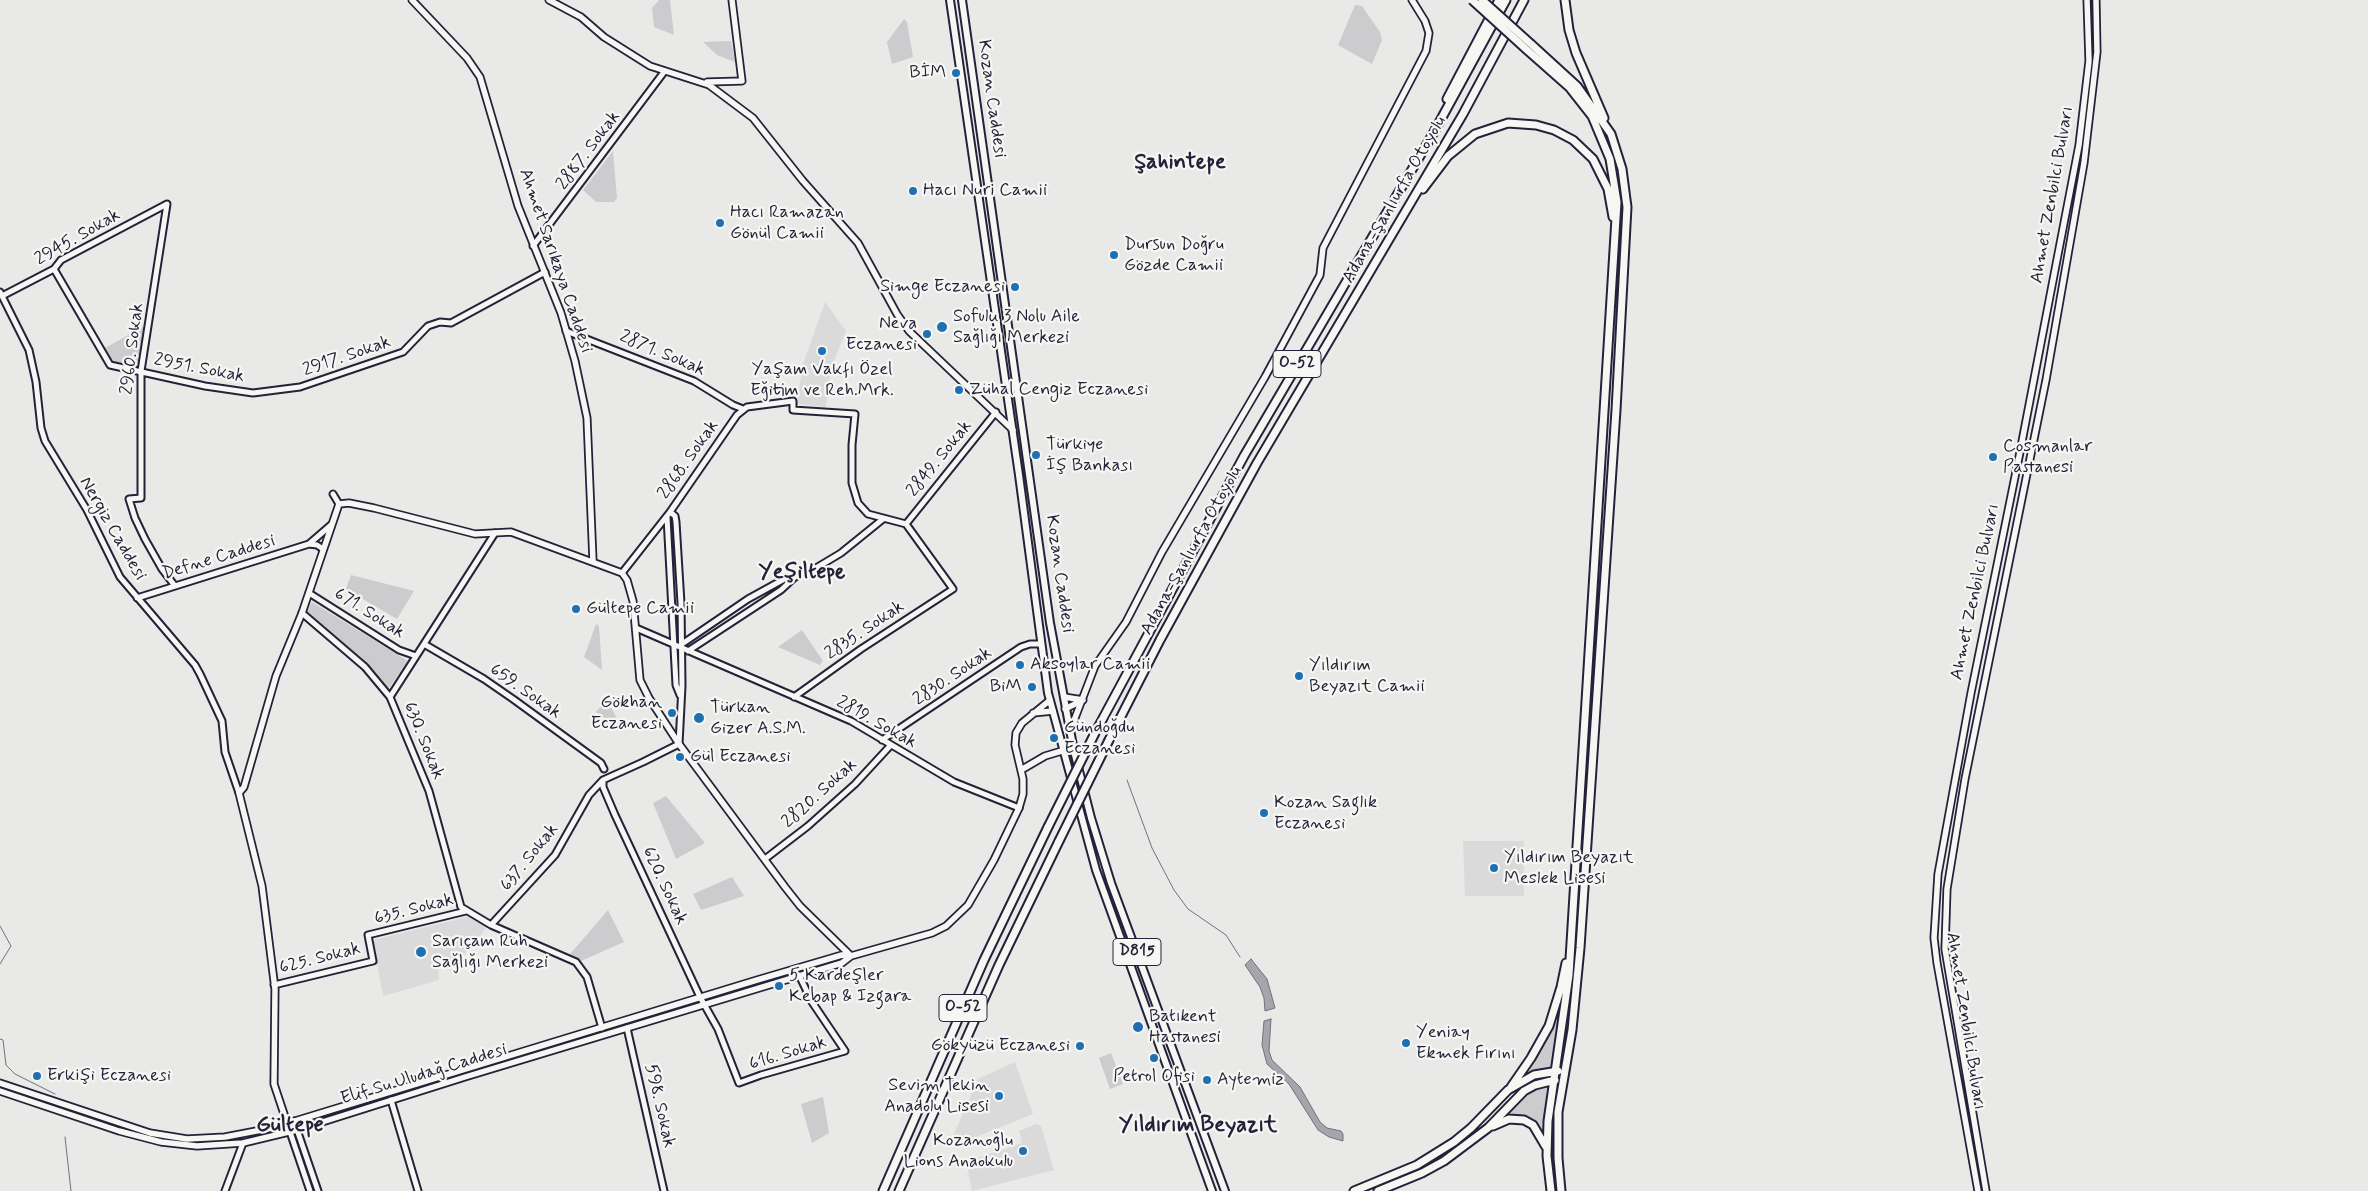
<!DOCTYPE html>
<meta charset="utf-8">
<style>
body{margin:0}
canvas{display:block;background:#e9e9e7}
</style>
<canvas width="2368" height="1191"></canvas>
<script>
const c = document.querySelector('canvas').getContext('2d');
c.lineJoin = 'round';
function fillPath(path, color) { c.fillStyle = color; c.fill(path, 'evenodd'); }
const toPath = rows => new Path2D(rows.map(r => 'M' + r).join(''));
function strokePath(path, color, width, dash) { c.strokeStyle = color; c.lineWidth = width; c.lineCap = dash ? 'butt' : 'round'; c.setLineDash(dash || []); c.stroke(path); }
function drawText(font, color, halo, rows, align = 'center') {
  c.font = font + ' Mynerve,sans-serif'; c.lineWidth = 4.5; c.setLineDash([]); c.textBaseline = 'middle'; c.strokeStyle = halo; c.fillStyle = color; for (const [text, x, y, turn = 0] of rows) {
    c.save(); c.translate(x, y); c.rotate((+turn || 0) * Math.PI / 180); c.textAlign = isNaN(turn) ? turn : align; if (halo) c.strokeText(text, 0, 0); c.fillText(text, 0, 0); c.restore();
  }
}
const built = toPath([
 [825,302,846,331,831,369,826,407,797,404,803,364],
 [1463,841,1524,841,1524,896,1465,896],
 [467,917,487,927,450,972,448,965,438,968,439,980,383,996,373,940],
 [1015,1062,1033,1114,966,1141,953,1136,978,1079],
 [1037,1124,1041,1126,1054,1170,972,1191,968,1170,976,1167,974,1159,1022,1143,1019,1131]
]);
const green = toPath([
 [659,0,670,0,674,35,654,27,652,8],
 [1355,5,1362,6,1380,32,1382,40,1372,64,1338,45],
 [904,19,907,22,913,57,892,64,887,42],
 [731,41,735,62,717,55,703,42],
 [613,151,617,198,614,202,596,202,583,190],
 [143,327,145,330,138,369,111,363,103,349],
 [351,575,414,591,397,619,346,589],
 [312,602,408,661,388,689,373,670,306,613],
 [596,624,599,626,602,670,584,657],
 [802,630,823,661,820,665,778,647],
 [607,699,623,731,596,712],
 [666,796,705,843,676,859,653,803],
 [732,877,744,896,701,910,693,894],
 [608,910,624,942,581,961,570,954],
 [1563,993,1552,1068,1537,1070,1522,1077,1547,1037],
 [1111,1053,1123,1084,1110,1089,1099,1058],
 [1548,1085,1544,1136,1537,1126,1529,1120,1515,1115,1504,1117,1528,1092],
 [823,1097,829,1133,812,1143,801,1104]
]);
const water = toPath([
 [1251,959,1267,979,1275,1008,1265,1011,1264,998,1260,987,1245,965,1251,959],
 [1271,1019,1269,1051,1272,1060,1300,1087,1320,1122,1327,1128,1341,1131,1343,1134,1343,1141,1329,1137,1318,1130,1289,1084,1267,1064,1262,1045,1264,1021,1271,1019]
]);
const stream = toPath([
 [1127,780,1152,848,1174,890,1188,909,1226,935,1240,957],
 [0,926,11,946,0,964],
 [0,1039,3,1040,6,1065,15,1074,55,1094],
 [65,1137,71,1191]
]);
const tertiary = toPath([
 [167,204,141,371,141,498,129,499,135,518,145,539,162,569,175,586],
 [533,246,664,72],
 [54,269,110,365,205,386,253,393,300,387,403,352,428,326,440,322,451,323,545,272],
 [0,292,29,350,36,382,41,428,45,441,87,510,120,577,195,665,200,674,222,721,225,752,239,793],
 [2,296,54,269,61,260,167,204],
 [566,331,694,381,733,405,743,409],
 [333,494,339,504],
 [667,517,676,685,680,695],
 [906,524,996,412],
 [323,549,317,545,309,544,331,525],
 [622,573,670,512,737,415,747,407,793,401,793,410,855,414,852,445,852,483,858,503,868,514,906,524],
 [309,593,399,650,416,656],
 [137,598,309,544],
 [302,613,365,667,390,697,429,791,461,907,491,925,576,962,587,977,602,1028],
 [636,628,851,721,954,782,1019,808],
 [424,644,484,679,513,699,601,763,604,769],
 [682,644,748,599,788,577,795,577],
 [688,651,781,590,795,577,816,568,841,553,883,519],
 [390,697,495,533],
 [794,697,861,649,953,589,906,524],
 [882,740,1021,647,1030,644,1041,644],
 [603,780,603,787,615,815,700,997,718,1029,739,1083,761,1075,845,1051,812,1002,799,975],
 [765,859,808,826,855,784,890,746],
 [491,925,555,855,589,795,603,780,643,762,679,744,682,686,681,603,676,522,675,516,670,512],
 [274,985,373,961,368,935,466,911],
 [627,1028,664,1191],
 [391,1100,418,1191],
 [294,1121,318,1191],
 [287,1123,310,1191],
 [225,1191,243,1143]
]);
const secondary = toPath([
 [412,0,467,58,480,77,518,206,561,313,575,361,587,418,593,561],
 [549,0,581,17,604,37,650,66,709,85,753,118,803,181,858,243,897,314,909,331,1013,430],
 [707,82,742,81,732,0],
 [1064,697,1083,700],
 [1065,709,1083,700],
 [1033,713,1053,711],
 [1070,731,1095,666,1126,622,1162,552,1265,377,1320,275,1323,248,1426,51,1429,33,1425,21,1412,0],
 [1021,770,1045,756,1065,750],
 [0,1083,150,1133,187,1139,225,1137,272,1128,757,980,842,955,851,956,932,933,946,926,968,905,994,860,1019,808,1023,794,1023,779,1015,745,1016,733,1022,723,1050,700],
 [0,1091,119,1131,161,1142,197,1146,243,1143,297,1130,465,1077,842,963,851,956],
 [287,1123,274,1084,275,989,262,886,239,793,244,787,276,676,302,613,339,504,349,503,374,508,475,534,511,532,622,573,627,580,633,601,640,680,649,698,679,744,785,887,800,906,851,956],
 [1978,1191,1937,963,1934,938,1938,874,1971,693,2020,452,2079,145,2089,61,2087,0],
 [1986,1191,1945,949,1947,889,1965,779,2046,380,2084,163,2097,52,2096,0]
]);
const trunk = toPath([
 [950,0,1019,475,1048,693,1096,870,1212,1191],
 [962,0,1050,623,1074,751,1091,818,1111,883,1225,1191]
]);
const motorway = toPath([
 [1565,0,1569,30,1576,53,1604,118],
 [1531,44,1577,86,1611,134,1622,169,1627,207,1616,410,1580,948,1572,1030,1558,1112,1558,1158,1561,1191],
 [1527,50,1570,88,1592,116,1610,159,1617,202,1569,975,1548,1121,1547,1156,1551,1191],
 [1447,99,1499,0],
 [1423,189,1448,156,1475,134,1508,123,1536,125,1554,130,1573,140,1593,159,1608,189,1613,217],
 [1095,733,1244,456,1434,132,1506,0],
 [1109,740,1160,640,1257,463,1463,114,1524,0],
 [1511,1087,1531,1058,1549,1026,1561,987,1566,963],
 [1493,1126,1509,1119,1524,1120,1533,1125,1546,1147],
 [883,1191,984,960,1048,827],
 [899,1191,999,965,1059,841],
 [1354,1191,1417,1165,1454,1142,1471,1128,1508,1090,1534,1075,1558,1071],
 [1378,1191,1422,1173,1444,1161,1488,1128,1524,1091,1535,1085,1555,1080]
]);
const motorwayBridge = toPath([
 [1472,0,1527,50],
 [1482,0,1531,44],
 [1048,827,1095,733],
 [1059,841,1109,740]
]);
const markers = [
 [956,73,5,"#1f6fb2"],
 [913,191,5,"#1f6fb2"],
 [720,223,5,"#1f6fb2"],
 [1114,255,5,"#1f6fb2"],
 [1015,287,5,"#1f6fb2"],
 [942,327,6,"#1f6fb2"],
 [927,334,5,"#1f6fb2"],
 [822,351,5,"#1f6fb2"],
 [959,390,5,"#1f6fb2"],
 [1036,455,5,"#1f6fb2"],
 [1993,457,5,"#1f6fb2"],
 [576,609,5,"#1f6fb2"],
 [1020,665,5,"#1f6fb2"],
 [1299,676,5,"#1f6fb2"],
 [1032,687,5,"#1f6fb2"],
 [672,713,5,"#1f6fb2"],
 [699,718,6,"#1f6fb2"],
 [1054,738,5,"#1f6fb2"],
 [680,757,5,"#1f6fb2"],
 [1264,813,5,"#1f6fb2"],
 [1494,868,5,"#1f6fb2"],
 [421,952,6,"#1f6fb2"],
 [779,986,5,"#1f6fb2"],
 [1138,1027,6,"#1f6fb2"],
 [1406,1043,5,"#1f6fb2"],
 [1080,1046,5,"#1f6fb2"],
 [1154,1058,5,"#1f6fb2"],
 [37,1076,5,"#1f6fb2"],
 [1207,1080,5,"#1f6fb2"],
 [999,1096,5,"#1f6fb2"],
 [1023,1151,5,"#1f6fb2"]
];
const shields = [
 [1297,364,48],
 [1137,952,48],
 [963,1008,48]
];
const shieldNames = [
 ["O-52",1297,364],
 ["D815",1137,952],
 ["O-52",963,1008]
];
const poiNames = [
 ["BİM",946,73,"right"],
 ["Hacı Nuri Camii",923,191],
 ["Hacı Ramazan",730,213],
 ["Gönül Camii",730,234],
 ["Dursun Doğru",1124,245],
 ["Gözde Camii",1124,266],
 ["Simge Eczanesi",1005,287,"right"],
 ["Sofulu 3 Nolu Aile",953,317],
 ["Sağlığı Merkezi",953,338],
 ["Neva",917,324,"right"],
 ["Eczanesi",917,345,"right"],
 ["Yaşam Vakfı Özel",822,370,"center"],
 ["Eğitim ve Reh.Mrk.",822,391,"center"],
 ["Zühal Cengiz Eczanesi",969,390],
 ["Türkiye",1046,445],
 ["İş Bankası",1046,466],
 ["Cosmanlar",2003,447],
 ["Pastanesi",2003,468],
 ["Gültepe Camii",586,609],
 ["Aksoylar Camii",1030,665],
 ["Yıldırım",1309,666],
 ["Beyazıt Camii",1309,687],
 ["BiM",1022,687,"right"],
 ["Gökhan",662,703,"right"],
 ["Eczanesi",662,724,"right"],
 ["Türkan",710,708],
 ["Gizer A.S.M.",710,729],
 ["Gündoğdu",1064,728],
 ["Eczanesi",1064,749],
 ["Gül Eczanesi",690,757],
 ["Kozan Saglık",1274,803],
 ["Eczanesi",1274,824],
 ["Yıldırım Beyazıt",1504,858],
 ["Meslek Lisesi",1504,879],
 ["Sarıçam Ruh",432,942],
 ["Sağlığı Merkezi",432,963],
 ["5 Kardeşler",789,976],
 ["Kebap & Izgara",789,997],
 ["Batıkent",1149,1017],
 ["Hastanesi",1149,1038],
 ["Yeniay",1416,1033],
 ["Ekmek Fırını",1416,1054],
 ["Gökyüzü Eczanesi",1070,1046,"right"],
 ["Erkişi Eczanesi",47,1076],
 ["Petrol Ofisi",1154,1077,"center"],
 ["Aytemiz",1217,1080],
 ["Sevim Tekin",989,1086,"right"],
 ["Anadolu Lisesi",989,1107,"right"],
 ["Kozanoğlu",1013,1141,"right"],
 ["Lions Anaokulu",1013,1162,"right"]
];
const streetNames = [
 ["Kozan Caddesi",991,99,82],
 ["2887. Sokak",589,151,-53],
 ["Ahmet Zenbilci Bulvarı",2053,195,-80],
 ["Adana-Şanlıurfa Otoyolu",1395,200,-60],
 ["2945. Sokak",78,238,-30],
 ["Ahmet Sarıkaya Caddesi",555,261,71],
 ["2960. Sokak",133,349,-83],
 ["2871. Sokak",662,354,23],
 ["2917. Sokak",347,357,-19],
 ["2951. Sokak",199,369,11],
 ["2849. Sokak",940,459,-51],
 ["2868. Sokak",689,460,-55],
 ["Nergiz Caddesi",112,529,60],
 ["Adana-Şanlıurfa Otoyolu",1192,551,-61],
 ["Defne Caddesi",219,558,-17],
 ["Kozan Caddesi",1059,574,82],
 ["Ahmet Zenbilci Bulvarı",1976,592,-78],
 ["671. Sokak",369,614,32],
 ["2835. Sokak",865,631,-34],
 ["2830. Sokak",953,677,-34],
 ["659. Sokak",525,692,35],
 ["2819. Sokak",876,723,29],
 ["630. Sokak",423,741,68],
 ["2820. Sokak",820,794,-42],
 ["637. Sokak",530,858,-51],
 ["620. Sokak",664,886,65],
 ["635. Sokak",414,910,-14],
 ["625. Sokak",320,959,-14],
 ["Ahmet Zenbilci Bulvarı",1965,1021,81],
 ["616. Sokak",788,1054,-17],
 ["Elif Su Uludağ Caddesi",424,1075,-17],
 ["598. Sokak",659,1106,77]
];
const districtNames = [
 ["Şahintepe",1180,163],
 ["Yeşiltepe",802,573],
 ["Gültepe",290,1126],
 ["Yıldırım Beyazıt",1198,1126]
];
fillPath(built, '#dadada');
fillPath(green, '#ccccce');
fillPath(water, '#a5a5ac');
strokePath(water, '#71717f', 1);
strokePath(stream, '#71717f', 1);
strokePath(tertiary, '#22223b', 9);
strokePath(secondary, '#22223b', 9);
strokePath(trunk, '#22223b', 10);
strokePath(motorway, '#22223b', 11);
strokePath(tertiary, '#f6f6f2', 5);
strokePath(secondary, '#f6f6f2', 5.5);
strokePath(trunk, '#f6f6f2', 6);
strokePath(motorway, '#f6f6f2', 7);
strokePath(motorwayBridge, '#22223b', 11, []);
strokePath(motorwayBridge, '#f6f6f2', 7);
for (const [x, y, r, color] of markers) { const dot = new Path2D(); dot.arc(x, y, r, 0, 2 * Math.PI); c.fillStyle = color; c.fill(dot); strokePath(dot, '#f6f6f2', 2); }
for (const [x, y, w] of shields) { const box = new Path2D(); box.roundRect(x - w / 2, y - 13.5, w, 27, 4); c.fillStyle = '#f6f6f2'; c.fill(box); strokePath(box, '#22223b', 1); }
drawText('bold 16px', '#22223b', null, shieldNames);
drawText('18px', '#22223b', '#f6f6f2', poiNames, 'left');
drawText('18px', '#22223b', '#f6f6f2', streetNames);
drawText('bold 22px', '#22223b', '#f6f6f2', districtNames);
</script>
